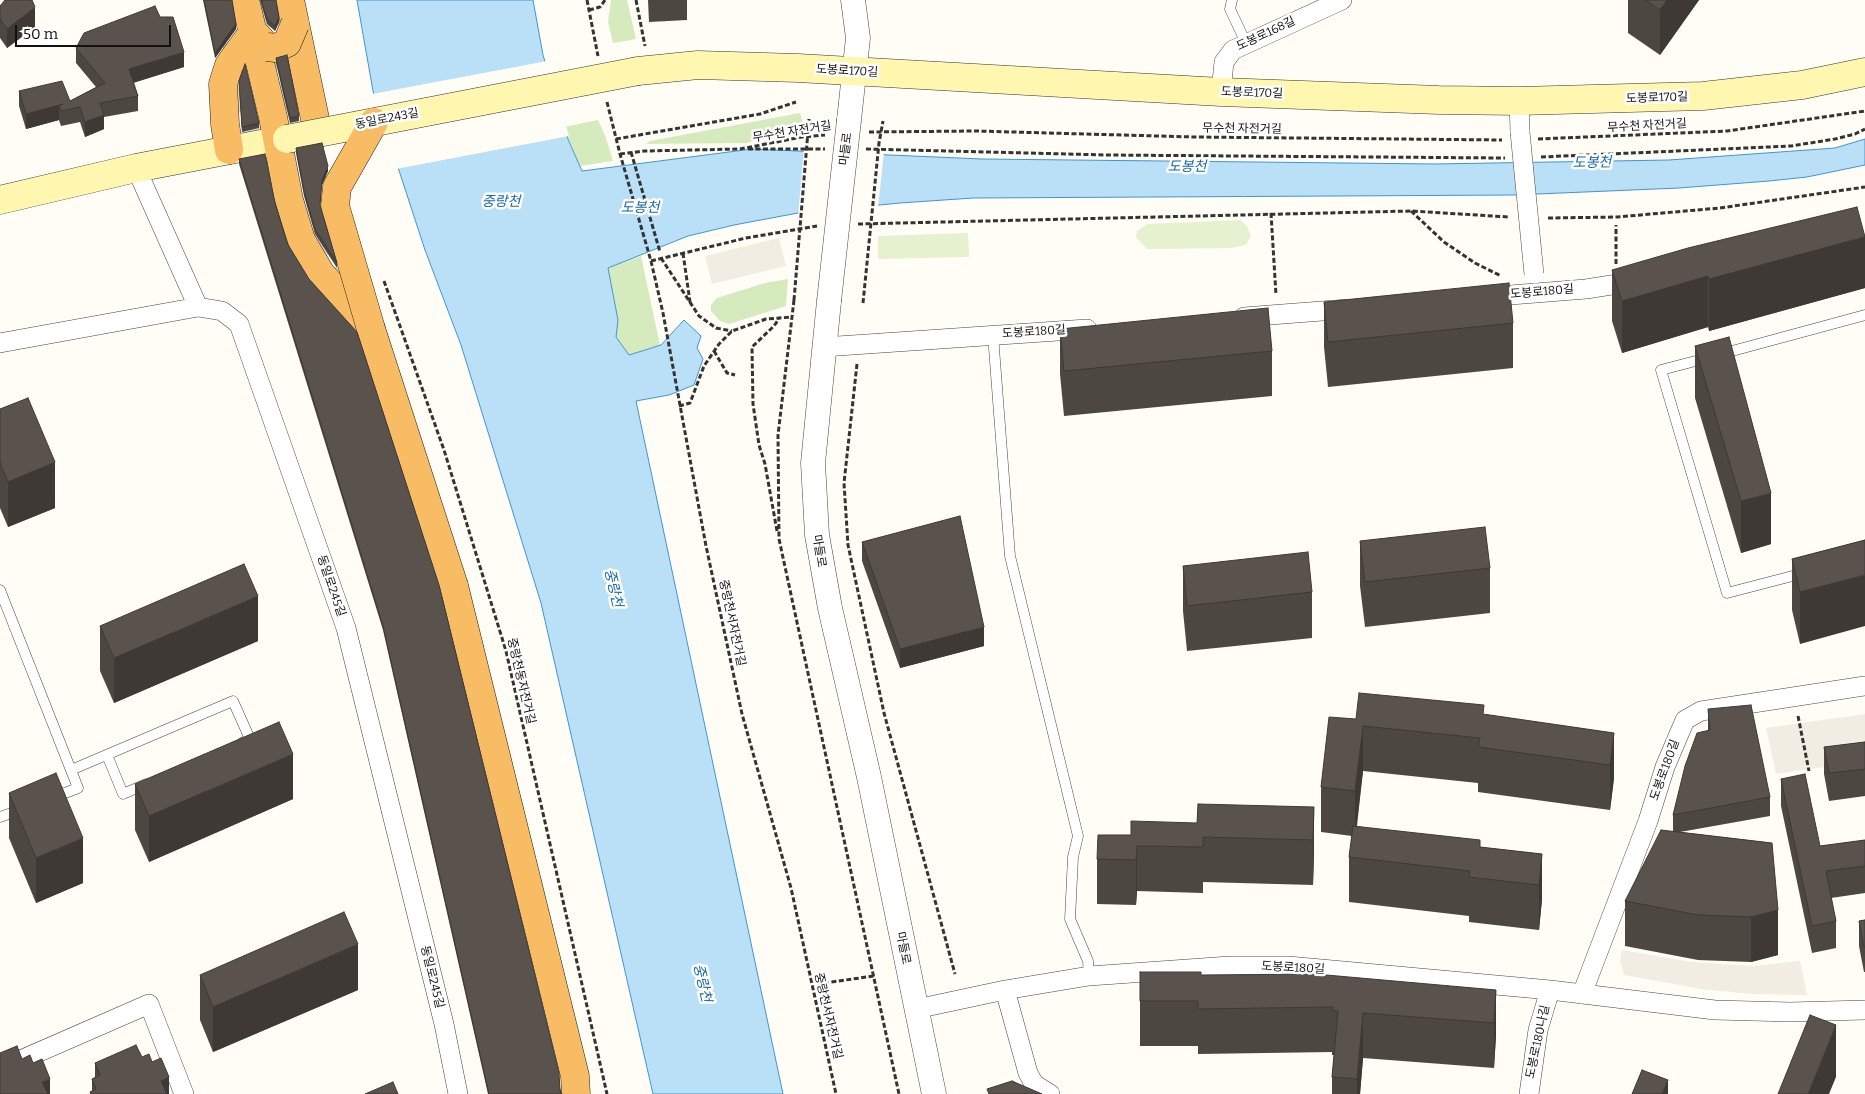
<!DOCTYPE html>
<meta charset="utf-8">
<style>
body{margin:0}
#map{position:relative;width:1865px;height:1094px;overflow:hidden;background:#fffdf5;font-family:Bitter,serif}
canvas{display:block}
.scale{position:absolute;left:15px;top:25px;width:156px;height:22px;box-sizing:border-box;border:2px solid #111;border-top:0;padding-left:6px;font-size:15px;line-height:18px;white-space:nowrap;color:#111;-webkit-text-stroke:4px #fff;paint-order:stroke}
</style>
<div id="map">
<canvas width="1865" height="1094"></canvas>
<div class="scale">50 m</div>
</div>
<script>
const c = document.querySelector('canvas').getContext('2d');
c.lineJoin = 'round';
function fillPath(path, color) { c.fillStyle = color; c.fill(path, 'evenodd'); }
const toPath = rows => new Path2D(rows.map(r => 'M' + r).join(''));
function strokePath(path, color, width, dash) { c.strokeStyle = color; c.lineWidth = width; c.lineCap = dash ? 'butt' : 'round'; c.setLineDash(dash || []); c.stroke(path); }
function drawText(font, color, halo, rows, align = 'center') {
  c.font = font + ' Bitter,"Noto Sans KR",serif'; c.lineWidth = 5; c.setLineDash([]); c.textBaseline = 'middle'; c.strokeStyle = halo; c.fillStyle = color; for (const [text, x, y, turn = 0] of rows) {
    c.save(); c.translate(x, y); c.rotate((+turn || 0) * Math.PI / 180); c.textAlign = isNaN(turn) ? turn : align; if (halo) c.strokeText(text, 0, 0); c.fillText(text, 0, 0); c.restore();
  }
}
const green = toPath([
 [611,0,627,0,636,39,613,43,608,22],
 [800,113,803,123,800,125,747,143,646,144,650,141],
 [598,120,606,138,613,161,580,166,564,127],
 [641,256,660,345,629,355,616,337,618,320,608,268],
 [788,279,786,306,729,324,720,321,711,311,711,305,717,298,765,283]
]);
const pitch = toPath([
 [1240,220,1247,226,1251,236,1246,245,1231,248,1147,249,1136,237,1137,231,1147,224],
 [968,233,969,257,878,259,878,236]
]);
const plaza = toPath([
 [779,238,786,266,712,284,705,256],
 [1865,714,1865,761,1776,774,1766,728],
 [1622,950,1692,962,1754,966,1800,961,1807,995,1751,994,1701,989,1624,975,1620,961]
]);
const water = toPath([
 [357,0,533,0,543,55,568,139,582,171,752,149,982,159,1435,164,1669,160,1835,148,1865,139,1865,165,1807,177,1769,181,1679,188,1514,195,973,198,900,203,798,213,734,225,688,236,608,268,618,320,616,337,629,355,661,345,684,320,701,336,697,348,703,359,694,385,669,395,636,401,783,1094,653,1094,541,603,461,345,425,250,373,91,357,0]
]);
const pier = toPath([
 [547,61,569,136,396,169,372,94],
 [804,149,884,152,878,208,798,216]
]);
const trunkTunnel = toPath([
 [226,0,265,167],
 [265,0,304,159],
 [323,227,346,306]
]);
const path = toPath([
 [587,0,598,56],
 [636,0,645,46],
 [589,10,600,7,605,0],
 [607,102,620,154,651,261,663,313,706,546,742,714,791,888,836,1094],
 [869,132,976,131,1194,137,1502,140],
 [616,139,760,114,796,102],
 [1538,139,1727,131,1865,111],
 [748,149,825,149],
 [866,149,1106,155,1505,158],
 [631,152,660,252],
 [620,154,644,151,740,149,802,137,825,135],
 [1541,157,1791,146,1835,139,1855,134,1865,129],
 [1411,211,1444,242,1475,263,1501,276],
 [1271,213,1276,295],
 [1548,218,1617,217,1720,208,1865,187],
 [858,224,1411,211,1509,217],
 [683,253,690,302],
 [661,258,699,316,716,328,732,331],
 [651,261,746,238,817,226],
 [1616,264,1616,225],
 [384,281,444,450,506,651,607,1094],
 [794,300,778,435,779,539,899,1094],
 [714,351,727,373,735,375],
 [857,364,844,483,848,545,884,713,955,974],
 [679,406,690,403,704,366,719,344,732,331,766,319,792,317],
 [777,531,765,464,759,445,753,404,752,347,774,326,780,317],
 [1798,716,1809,771],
 [824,983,874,976]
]);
const service = toPath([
 [1232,0,1230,9,1246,43],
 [993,335,1010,556,1078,836,1073,857,1070,919,1088,961,1089,976],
 [1721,354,1865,315],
 [1707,358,1661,370,1727,593,1804,573],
 [0,590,78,788,52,798],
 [107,755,123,794,146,784],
 [71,770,233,701,250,739,242,743],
 [0,817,20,810]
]);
const minor = toPath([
 [1221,92,1224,62,1233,50,1342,0],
 [1519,101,1520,132],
 [136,168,198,307],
 [1485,297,1586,289,1637,281],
 [1244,317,1348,309],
 [0,343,198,307,222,311,239,324,346,628,444,1024,458,1094],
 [823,347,1087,329],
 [1005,990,1028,1073,1034,1084,1050,1094],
 [1582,994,1648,821,1665,767,1685,720,1701,711,1865,686],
 [916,1009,1005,990,1089,976,1230,966,1288,966,1354,972,1550,990,1715,1010,1790,1012,1865,1010],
 [0,1069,149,1004,184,1094],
 [1529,1094,1538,1030,1550,990]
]);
const tertiary = toPath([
 [849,120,858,38,853,0],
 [829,301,813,463,817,535,830,608,869,777,934,1094]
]);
const secondary = toPath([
 [638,71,698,65,798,68,1221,92,1439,100,1519,101,1703,96,1802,85,1865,72],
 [0,200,136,168,287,139]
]);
const trunk = toPath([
 [245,0,273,117,289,200,301,240,321,274,371,329],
 [290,0,318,133],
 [229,150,225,124,223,84,229,65,253,32,261,40],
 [454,586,575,1076,576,1094]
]);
const pathBridge = toPath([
 [794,300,809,119],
 [863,303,879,143,883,121]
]);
const minorBridge = toPath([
 [1520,132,1534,274]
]);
const tertiaryBridge = toPath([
 [829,301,849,120]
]);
const secondaryBridge = toPath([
 [287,139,638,71]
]);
const trunkBridge = toPath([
 [267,47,276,48,287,43,295,24],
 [374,122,337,187,335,206,371,329,454,586]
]);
const wall = toPath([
 [203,0,232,0,236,29,215,58],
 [260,0,276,0,279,22,275,31,267,24],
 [648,0,687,0,687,20,649,22],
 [1628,0,1699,0,1660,55,1628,33],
 [0,6,35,27,7,48,0,38],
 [76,48,184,67,133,83,138,96,138,111,104,117,104,129,85,137,80,122,61,126,59,120,26,129,19,106,19,91,70,101,96,87,76,63],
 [276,58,299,116,299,121,290,123,276,63],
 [239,86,259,123,259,128,242,132],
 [296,148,328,171,322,185,320,206,337,263,337,268,315,234,304,196,296,153],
 [239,159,274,199,562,1094,488,1094,383,630,239,164],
 [1865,236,1865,288,1709,331,1708,327,1622,353,1612,321,1612,270],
 [1324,302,1513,323,1513,368,1328,387,1324,347],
 [1060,329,1272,351,1272,396,1064,416,1060,374],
 [1695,346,1771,544,1741,553,1695,398],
 [0,409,55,508,8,527,0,508],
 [1865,540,1800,644,1792,610,1792,559],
 [1360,541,1490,568,1490,613,1365,627,1360,586],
 [862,542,984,646,900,668,862,561],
 [1183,566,1312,592,1312,638,1187,651,1183,611],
 [100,626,258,641,114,703,100,671],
 [1708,709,1770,797,1770,816,1680,832,1772,843,1778,955,1751,962,1698,960,1625,946,1625,901,1673,832,1673,815,1708,730],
 [1484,715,1614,733,1614,778,1610,810,1478,792,1478,783,1363,771,1357,826,1480,847,1542,854,1542,899,1539,930,1469,922,1469,916,1349,902,1349,857,1352,836,1321,832,1321,787,1356,719],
 [1865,742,1865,796,1829,801,1824,774,1824,747],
 [1781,779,1820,846,1865,840,1865,893,1831,898,1836,921,1836,948,1812,953,1781,806],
 [135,784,293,799,149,862,135,830],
 [9,793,83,883,36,903,9,838],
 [1314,807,1314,852,1313,885,1203,882,1203,893,1137,891,1136,905,1097,904,1097,859,1131,835,1197,823],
 [1865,920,1865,972,1864,972,1859,946,1859,921],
 [1140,972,1496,990,1496,1035,1494,1068,1363,1058,1360,1094,1332,1094,1332,1077,1334,1055,1332,1055,1332,1052,1198,1054,1198,1046,1140,1046],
 [200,975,358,990,213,1052,200,1020],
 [142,1057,152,1062,169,1094,90,1094,90,1092,92,1091,92,1079,95,1078,95,1063]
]);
const shadedWall = toPath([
 [1667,0,1699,0,1660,55,1660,10],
 [35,7,35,27,7,48,7,29],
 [279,17,279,22,275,31,275,26],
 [236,24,236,29,215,58,215,53],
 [184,52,184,67,129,84,129,69],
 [63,104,59,106,59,120,26,129,26,114],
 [104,115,104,129,85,137,85,122],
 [328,166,328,171,322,185,322,180],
 [1865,237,1865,288,1709,331,1709,279],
 [1708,276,1708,327,1622,353,1622,301],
 [55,462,55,508,8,527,8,482],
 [1771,493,1771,544,1741,553,1741,501],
 [1865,575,1865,626,1800,644,1800,592],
 [258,596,258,641,114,703,114,658],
 [984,627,984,646,900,668,900,649],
 [1363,726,1363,771,1355,836,1355,791],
 [1614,733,1614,778,1610,810,1610,765],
 [293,754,293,799,149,862,149,816],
 [1314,807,1314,852,1313,885,1313,840],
 [83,838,83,883,36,903,36,858],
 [1137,846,1137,891,1136,905,1136,860],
 [1542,854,1542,899,1539,930,1539,885],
 [1778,910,1778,955,1751,962,1751,917],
 [358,944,358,990,213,1052,213,1007],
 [1496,990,1496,1035,1494,1068,1494,1023],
 [1363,1013,1363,1058,1360,1094,1357,1094,1357,1079],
 [1836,1025,1836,1077,1829,1094,1808,1094],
 [169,1077,169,1094,161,1094,161,1081],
 [50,1079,50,1094,42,1094,42,1082],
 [1668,1080,1668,1094,1662,1094]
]);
const building = toPath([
 [5,0,32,0,35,7,7,29,0,19,0,6,5,0],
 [204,0,232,0,236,24,215,53,204,0],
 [261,0,276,0,279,17,275,26,267,19,261,0],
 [1646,0,1667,0,1660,10,1646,0],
 [155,6,160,17,173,17,184,52,129,69,138,96,100,103,104,115,85,122,80,107,61,111,59,106,63,104,26,114,19,91,62,81,70,101,105,83,76,48,84,33,155,6],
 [287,55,299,116,290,118,276,58,287,55],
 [245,64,259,123,242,127,239,81,245,64],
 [322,143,328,166,322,180,320,205,337,263,315,229,304,191,296,148,322,143],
 [265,154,274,199,287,243,309,279,357,332,439,585,559,1073,560,1090,562,1094,489,1094,383,626,239,159,265,154],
 [1857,207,1865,237,1709,279,1708,276,1622,301,1612,270,1688,248,1857,207],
 [1509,283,1513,323,1328,342,1324,302,1509,283],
 [1268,308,1272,351,1064,371,1060,329,1268,308],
 [1729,337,1771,493,1741,501,1695,346,1729,337],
 [28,398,55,462,8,482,0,463,0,409,28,398],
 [960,516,984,627,900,649,862,542,960,516],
 [1485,527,1490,568,1365,582,1360,541,1485,527],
 [1865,540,1865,575,1800,592,1792,559,1865,540],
 [1308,552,1312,592,1187,606,1183,566,1308,552],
 [244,564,258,596,114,658,100,626,244,564],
 [1359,693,1484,705,1483,714,1614,733,1610,765,1478,747,1480,738,1363,726,1355,791,1321,787,1329,717,1356,719,1359,693],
 [1751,705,1770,797,1673,815,1685,766,1697,733,1710,730,1708,709,1751,705],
 [279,722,293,754,149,816,135,784,279,722],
 [1865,742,1865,769,1829,773,1824,747,1865,742],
 [56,773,83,838,36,858,9,793,56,773],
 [1805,774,1820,846,1865,840,1865,866,1826,871,1836,921,1812,926,1781,779,1805,774],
 [1198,804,1314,807,1313,840,1203,837,1203,847,1137,846,1136,860,1097,859,1098,835,1131,835,1131,821,1197,823,1198,804],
 [1353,826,1480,840,1480,847,1542,854,1539,885,1469,877,1470,871,1349,857,1353,826],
 [1661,830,1772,843,1778,910,1751,917,1698,915,1625,901,1661,830],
 [344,912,358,944,213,1007,200,975,344,912],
 [1865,920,1865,947,1864,947,1859,921,1865,920],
 [1140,972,1201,972,1201,975,1315,974,1496,990,1494,1023,1363,1013,1357,1079,1332,1077,1338,1011,1332,1010,1333,1007,1198,1009,1198,1001,1140,1001,1140,972],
 [1810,1015,1836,1025,1808,1094,1778,1094,1810,1015],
 [136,1045,142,1057,149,1054,152,1062,161,1058,169,1077,161,1081,167,1094,91,1094,90,1092,96,1089,92,1079,100,1075,95,1063,136,1045],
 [17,1046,22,1059,30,1055,33,1063,42,1059,50,1079,42,1082,48,1094,0,1094,0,1053,17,1046],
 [1642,1070,1668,1080,1662,1094,1632,1094,1642,1070],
 [1012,1081,1042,1094,989,1094,987,1089,1012,1081],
 [393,1082,398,1094,365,1094,393,1082]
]);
const streetNames = [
 ["도봉로168길",1266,34,-25],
 ["도봉로170길",847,71,3],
 ["도봉로170길",1252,93,2],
 ["도봉로170길",1657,98,-2],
 ["동일로243길",387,119,-11],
 ["무수천 자전거길",1647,126,-3],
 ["무수천 자전거길",1242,129,1],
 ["무수천 자전거길",792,132,-9],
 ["마들로",846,149,-83],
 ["도봉로180길",1542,292,-5],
 ["도봉로180길",1034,332,-4],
 ["마들로",819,551,81],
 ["동일로245길",331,586,71],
 ["중랑천서자전거길",732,623,78],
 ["중랑천동자전거길",521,681,77],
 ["도봉로180길",1665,770,-70],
 ["마들로",903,948,79],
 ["도봉로180길",1293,968,3],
 ["동일로245길",432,977,76],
 ["중랑천서자전거길",828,1016,77],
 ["도봉로180나길",1538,1042,-78]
];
const waterNames = [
 ["도봉천",1592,163,-1],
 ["도봉천",1187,167],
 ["중랑천",501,202],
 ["도봉천",640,208],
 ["중랑천",613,588,77],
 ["중랑천",702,983,77]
];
fillPath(green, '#d5ebbd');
fillPath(pitch, '#e6f2cf');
fillPath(plaza, '#f1ede2');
fillPath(water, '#b9e0f7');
strokePath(water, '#3f96cf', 1);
fillPath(pier, '#fffdf5');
strokePath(trunkTunnel, '#dbdad3', 28, [28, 14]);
strokePath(service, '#444', 11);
strokePath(minor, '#444', 20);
strokePath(tertiary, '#444', 25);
strokePath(secondary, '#333', 29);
strokePath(trunk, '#222', 29);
strokePath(path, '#333', 3, [5, 2.5]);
strokePath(service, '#fff', 10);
strokePath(minor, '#fff', 19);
strokePath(tertiary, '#fff', 24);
strokePath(secondary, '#fff6b0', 28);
strokePath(trunk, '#f7bc64', 28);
strokePath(minorBridge, '#444', 20, []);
strokePath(tertiaryBridge, '#444', 25, []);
strokePath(secondaryBridge, '#333', 29, []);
strokePath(trunkBridge, '#222', 29, []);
strokePath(pathBridge, '#333', 3, [5, 2.5]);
strokePath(minorBridge, '#fff', 19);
strokePath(tertiaryBridge, '#fff', 24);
strokePath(secondaryBridge, '#fff6b0', 28);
strokePath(trunkBridge, '#f7bc64', 28);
fillPath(wall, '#4d4742');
fillPath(shadedWall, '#3f3936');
fillPath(building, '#5a524d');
strokePath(building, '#3f3936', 1);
drawText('12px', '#111', '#fff', streetNames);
drawText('italic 14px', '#1768a6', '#fff', waterNames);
</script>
